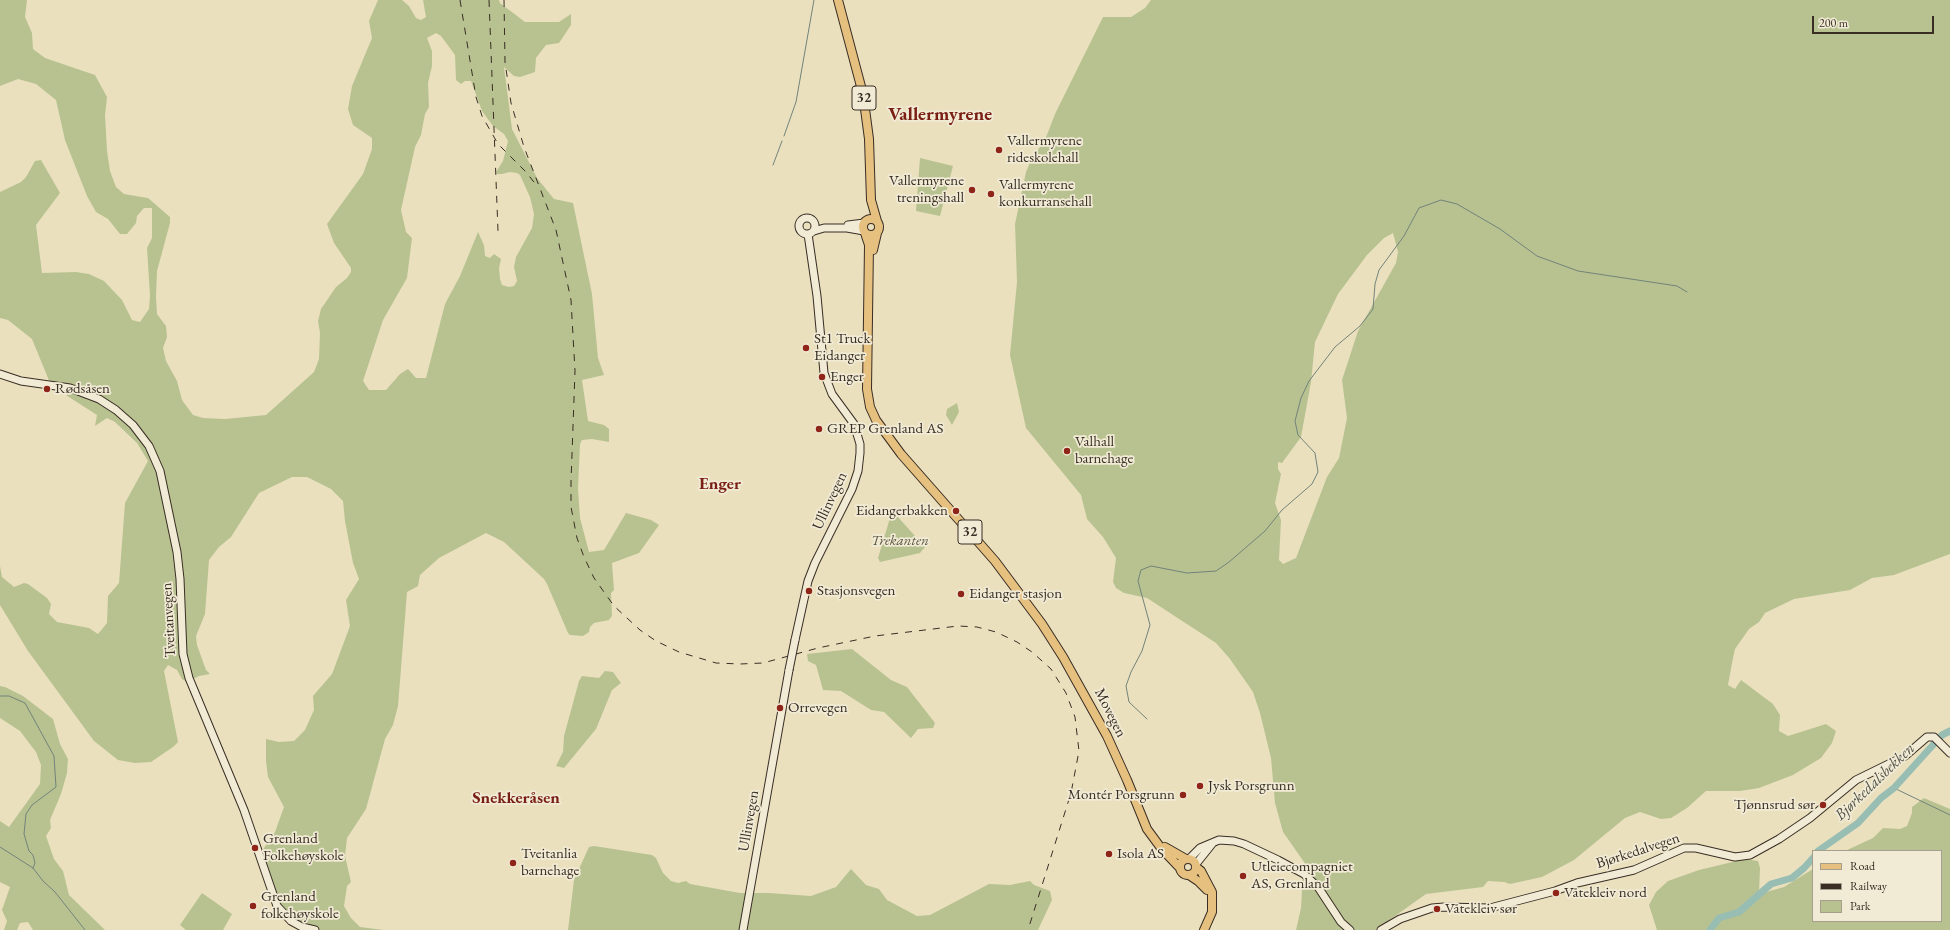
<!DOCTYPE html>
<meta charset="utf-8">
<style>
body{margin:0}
#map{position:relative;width:1950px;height:930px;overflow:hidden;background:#eae0be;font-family:"EB Garamond",serif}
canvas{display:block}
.legend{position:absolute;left:1812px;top:850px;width:130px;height:72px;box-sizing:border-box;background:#f1ebd5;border:1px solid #a79f8e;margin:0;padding:5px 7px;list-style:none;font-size:12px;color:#392d24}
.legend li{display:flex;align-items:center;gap:8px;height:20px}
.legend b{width:20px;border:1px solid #a79f8e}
.scale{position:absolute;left:1812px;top:16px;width:122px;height:18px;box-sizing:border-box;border:2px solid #392d24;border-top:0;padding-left:5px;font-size:12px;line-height:14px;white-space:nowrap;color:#392d24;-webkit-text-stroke:3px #f1ebd5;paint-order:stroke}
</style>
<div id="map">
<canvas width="1950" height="930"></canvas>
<ul class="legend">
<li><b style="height:5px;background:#e5c07f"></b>Road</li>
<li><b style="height:5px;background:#392d24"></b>Railway</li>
<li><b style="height:11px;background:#b8c290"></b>Park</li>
</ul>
<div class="scale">200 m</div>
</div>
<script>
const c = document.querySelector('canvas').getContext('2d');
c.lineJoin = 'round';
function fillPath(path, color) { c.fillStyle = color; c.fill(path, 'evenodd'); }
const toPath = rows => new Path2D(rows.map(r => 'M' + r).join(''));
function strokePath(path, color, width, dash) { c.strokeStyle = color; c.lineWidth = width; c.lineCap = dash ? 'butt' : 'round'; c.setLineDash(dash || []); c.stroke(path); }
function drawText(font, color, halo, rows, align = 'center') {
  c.font = font + ' "EB Garamond",serif'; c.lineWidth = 3.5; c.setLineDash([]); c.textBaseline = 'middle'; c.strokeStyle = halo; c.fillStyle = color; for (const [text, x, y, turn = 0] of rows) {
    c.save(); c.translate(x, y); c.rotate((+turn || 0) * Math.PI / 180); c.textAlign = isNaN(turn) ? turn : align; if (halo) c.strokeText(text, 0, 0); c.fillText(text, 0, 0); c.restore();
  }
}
const green = toPath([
 [0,0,27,0,25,17,32,33,33,49,45,58,95,75,107,97,105,115,107,151,110,171,116,187,124,194,148,198,170,217,170,223,157,271,156,297,157,314,166,326,167,337,163,348,166,361,177,381,182,400,193,415,203,418,225,419,266,415,314,372,319,359,320,333,318,321,321,309,336,287,347,278,351,272,351,268,334,243,327,224,363,174,372,149,372,138,353,125,348,109,352,86,372,38,369,21,378,0,402,0,409,6,416,18,421,20,426,17,423,0,499,0,500,3,525,22,559,22,571,14,571,25,559,43,546,45,536,58,535,72,520,77,514,76,504,67,512,129,537,178,554,199,573,203,592,294,598,358,604,375,582,380,588,421,604,425,609,429,609,442,592,439,582,440,580,444,578,489,580,518,589,552,604,550,626,513,651,520,659,525,639,553,612,563,614,590,611,593,612,616,609,620,594,623,590,627,589,632,583,636,570,635,568,633,547,584,544,579,504,542,486,533,439,558,420,575,418,586,407,592,398,706,393,725,385,739,366,809,347,838,345,856,351,882,347,886,344,906,351,918,360,927,384,930,307,930,291,920,276,902,260,854,275,832,284,807,268,777,266,761,266,739,279,742,294,741,305,730,314,710,313,696,332,674,350,626,346,600,359,579,353,563,345,521,343,501,331,489,307,477,292,477,259,493,231,537,219,547,209,560,205,614,196,636,197,645,206,670,210,674,199,676,187,682,182,679,177,670,168,665,164,671,178,742,173,747,151,762,135,763,118,760,94,741,28,651,0,605,0,566,2,577,14,587,24,583,28,584,47,598,51,604,49,614,57,622,89,628,98,634,107,623,108,596,119,583,125,503,148,461,137,443,115,422,107,418,95,426,97,415,58,390,50,383,32,339,8,320,0,318,0,192,21,182,26,177,35,161,41,160,60,193,36,225,42,273,76,272,89,274,104,281,122,300,132,320,140,322,149,309,150,296,147,248,152,238,152,208,144,208,137,216,136,223,127,234,120,234,108,219,96,212,87,196,65,140,56,100,36,84,18,79,0,86],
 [436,33,441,36,455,55,456,80,461,84,465,81,471,81,482,111,493,126,504,134,508,141,503,161,496,172,497,174,502,174,510,172,517,173,520,175,530,197,534,214,532,228,516,257,514,267,517,281,514,286,509,287,502,285,500,279,499,268,501,259,494,254,490,258,485,256,484,245,478,232,460,276,445,304,426,378,416,378,408,369,400,374,386,390,369,390,363,381,383,320,407,278,412,238,406,232,401,210,415,147,421,135,425,114,429,107,428,83,432,66,432,51,427,38],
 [1151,0,1950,0,1950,554,1894,575,1872,578,1850,590,1794,599,1765,613,1759,622,1749,629,1735,649,1733,658,1728,685,1735,689,1741,680,1773,704,1780,715,1779,731,1788,736,1826,724,1836,731,1832,743,1821,758,1793,775,1759,788,1740,791,1706,791,1687,808,1671,818,1661,819,1640,812,1625,818,1574,860,1542,877,1510,884,1504,882,1488,881,1483,887,1426,894,1388,921,1387,928,1390,930,1296,930,1301,908,1302,891,1300,882,1311,872,1283,832,1275,803,1271,758,1260,713,1253,692,1230,659,1216,643,1147,598,1124,593,1116,588,1113,582,1116,558,1103,537,1087,519,1081,495,1026,428,1010,355,1017,282,1015,224,1026,172,1032,158,1045,140,1055,114,1103,17,1131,17,1145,8],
 [1393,233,1398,252,1396,263,1358,331,1342,380,1347,418,1339,458,1327,477,1296,558,1283,564,1279,560,1281,520,1275,503,1281,474,1278,469,1278,462,1282,463,1301,437,1311,382,1315,342,1338,294,1367,255,1384,238],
 [920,158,953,166,940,216,916,211],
 [957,403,959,412,952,425,946,415,947,409],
 [894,515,897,516,925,547,920,553,880,562,878,558,890,518],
 [852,649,891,680,907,687,935,723,933,728,918,729,911,738,884,712,871,710,841,691,823,690,816,665,808,661,807,654],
 [605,671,613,672,621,683,612,690,596,729,564,768,556,766,563,752,564,736,579,681,582,676,599,678],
 [0,686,5,687,23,696,53,719,60,744,68,759,67,773,61,794,50,820,51,828,46,836,54,859,63,871,69,895,105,930,33,930,28,922,20,923,17,930,4,930,7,921,2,910,10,887,0,882,0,821,9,827,40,784,41,765,36,752,20,731,0,718],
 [1924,798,1950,809,1950,930,1657,930,1649,905,1656,892,1668,881,1699,870,1745,859,1758,861,1760,868,1759,894,1784,887,1813,869,1813,921,1941,921,1941,851,1845,851,1873,838,1883,828,1900,829,1907,826,1912,813,1912,807],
 [594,846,652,855,656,858,663,873,671,881,678,883,686,881,690,884,740,893,769,893,811,896,836,887,851,869,866,885,879,889,887,900,917,916,930,915,989,884,1010,885,1030,881,1034,885,1050,891,1052,900,1038,930,568,930,574,880,589,847],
 [202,893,232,914,223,930,186,930,180,925]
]);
const stream = toPath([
 [784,136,796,102,814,0],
 [773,165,782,141],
 [0,696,9,696,25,703,54,756,56,787,32,805,26,814,24,834,29,851,33,855,35,863,33,868],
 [1147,719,1129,702,1126,686,1131,672,1142,651,1150,625,1138,581,1141,570,1151,566,1187,573,1216,571,1229,562,1265,531,1282,510,1312,484,1318,472,1315,453,1298,435,1295,421,1301,398,1309,381,1335,347,1360,326,1373,309,1375,284,1379,270,1404,236,1419,208,1441,200,1457,204,1500,229,1537,256,1578,271,1677,286,1687,292],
 [1894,788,1950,815],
 [0,847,33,868,43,881,55,892,85,930]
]);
const river = toPath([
 [1818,851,1858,823,1881,798,1894,788,1942,735,1950,731],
 [1710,930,1719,918,1739,912,1771,884,1792,878,1804,868,1813,858]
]);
const secondary = toPath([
 '799 226a8 8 0 1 1 16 0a8 8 0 1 1-16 0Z',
 [848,225,864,223],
 [814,231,824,228,847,228,864,231],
 [0,374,21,381,70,388,99,399,116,410,133,425,149,446,160,471,177,552,180,579,183,654,189,678,244,810,277,906,291,921,302,927,315,930],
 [795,640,808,581,815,563,852,489,858,471,860,453,860,444,854,424,832,394,824,373,817,296,808,234],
 [1189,859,1200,848,1219,840,1234,841,1244,844,1278,860,1304,874,1318,887,1341,922,1350,930],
 [1196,864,1212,844],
 [743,930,789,670],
 [1381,930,1400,919,1432,908,1444,907,1490,908,1555,891,1577,883,1634,870,1684,848,1696,848,1735,857,1750,855,1779,839,1810,818,1856,780,1905,756,1927,737,1934,737,1950,753]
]);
const primary = toPath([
 [838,0,863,94,869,139,871,200,877,221],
 '863 227a8 8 0 1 1 16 0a8 8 0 1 1-16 0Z',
 [865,233,869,245,867,389,870,407,876,420,901,454,995,561,1042,624,1063,657,1107,736,1127,780,1147,829,1161,848,1179,867],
 [873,250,877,233],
 [1165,847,1186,859],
 '1180 867a8 8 0 1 1 16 0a8 8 0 1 1-16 0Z',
 [1196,867,1201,871,1212,892,1212,912,1204,930],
 [1189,875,1198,881,1207,890]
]);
const rail = toPath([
 [460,0,476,97,482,116,498,144,526,172,537,186],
 [489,0,498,231],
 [504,0,505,62,511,103,524,147,556,230,571,300,575,371,571,482,571,507,577,538,584,557,594,578,614,606,640,630,656,641,679,652,716,663,740,664,763,663,818,648,875,636,958,626,977,627,996,632,1017,642,1032,652,1051,669,1066,693,1075,717,1079,751,1071,793,1028,930]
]);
const secondaryBridge = toPath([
 [789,670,795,640]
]);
const markers = [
 [999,150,4,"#8f2418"],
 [972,190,4,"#8f2418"],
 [991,194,4,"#8f2418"],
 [806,348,4,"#8f2418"],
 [822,377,4,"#8f2418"],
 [47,389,4,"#8f2418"],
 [819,429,4,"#8f2418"],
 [1067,451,4,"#8f2418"],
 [956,511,4,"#8f2418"],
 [809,591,4,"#8f2418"],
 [961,594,4,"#8f2418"],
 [780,708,4,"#8f2418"],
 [1200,786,4,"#8f2418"],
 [1183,795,4,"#8f2418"],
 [1823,805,4,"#8f2418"],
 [255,848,4,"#8f2418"],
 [1109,854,4,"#8f2418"],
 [513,863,4,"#8f2418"],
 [1243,876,4,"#8f2418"],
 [1556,893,4,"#8f2418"],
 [253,906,4,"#8f2418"],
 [1437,909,4,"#8f2418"]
];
const shields = [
 [864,98,24],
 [970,532,24]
];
const shieldNames = [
 ["32",864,98],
 ["32",970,532]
];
const poiNames = [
 ["Vallermyrene",1007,141],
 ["rideskolehall",1007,158],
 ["Vallermyrene",964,181,"right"],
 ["treningshall",964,198,"right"],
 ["Vallermyrene",999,185],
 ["konkurransehall",999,202],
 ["St1 Truck",814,339],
 ["Eidanger",814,356],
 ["Enger",830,377],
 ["Rødsåsen",55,389],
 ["GREP Grenland AS",827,429],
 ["Valhall",1075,442],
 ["barnehage",1075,459],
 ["Eidangerbakken",948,511,"right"],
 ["Stasjonsvegen",817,591],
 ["Eidanger stasjon",969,594],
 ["Orrevegen",788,708],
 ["Jysk Porsgrunn",1208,786],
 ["Montér Porsgrunn",1175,795,"right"],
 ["Tjønnsrud sør",1815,805,"right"],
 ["Grenland",263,839],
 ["Folkehøyskole",263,856],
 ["Tveitanlia",521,854],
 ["barnehage",521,871],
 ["Isola AS",1117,854],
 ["Utleiecompagniet",1251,867],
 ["AS, Grenland",1251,884],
 ["Våtekleiv nord",1564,893],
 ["Grenland",261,897],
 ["folkehøyskole",261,914],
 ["Våtekleiv sør",1445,909]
];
const streetNames = [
 ["Ullinvegen",830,501,-65],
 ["Tveitanvegen",169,620,-93],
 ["Movegen",1110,713,63],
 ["Ullinvegen",749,821,-80],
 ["Bjørkedalvegen",1638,851,-18]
];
const parkNames = [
 ["Trekanten",900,541]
];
const waterNames = [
 ["Bjørkedalsbekken",1875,782,-44]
];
const quarterNames = [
 ["Enger",720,484],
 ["Snekkeråsen",516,798]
];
const districtNames = [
 ["Vallermyrene",940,115]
];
fillPath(green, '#b8c290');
strokePath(stream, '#72837a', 1);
strokePath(river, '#98bdb3', 7);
strokePath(secondary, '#392d24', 9);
strokePath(primary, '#392d24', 10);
strokePath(secondary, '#f1ebd5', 7);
strokePath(primary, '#e5c07f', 8);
strokePath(rail, '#392d24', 1, [7, 7]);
strokePath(secondaryBridge, '#392d24', 9, []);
strokePath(secondaryBridge, '#f1ebd5', 7);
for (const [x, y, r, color] of markers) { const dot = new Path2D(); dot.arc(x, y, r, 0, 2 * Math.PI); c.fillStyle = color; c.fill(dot); strokePath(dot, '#f1ebd5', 1.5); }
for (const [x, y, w] of shields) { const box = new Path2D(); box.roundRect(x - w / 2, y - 12, w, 24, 3); c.fillStyle = '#f1ebd5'; c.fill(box); strokePath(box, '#392d24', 1); }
drawText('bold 14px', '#392d24', null, shieldNames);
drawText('15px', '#392d24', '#f1ebd5', poiNames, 'left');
drawText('15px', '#392d24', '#f1ebd5', streetNames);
drawText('italic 15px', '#59523f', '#f1ebd5', parkNames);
drawText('italic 16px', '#515148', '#f1ebd5', waterNames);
drawText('bold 17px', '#7a1f14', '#f1ebd5', quarterNames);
drawText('bold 19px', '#7a1f14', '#f1ebd5', districtNames);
</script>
